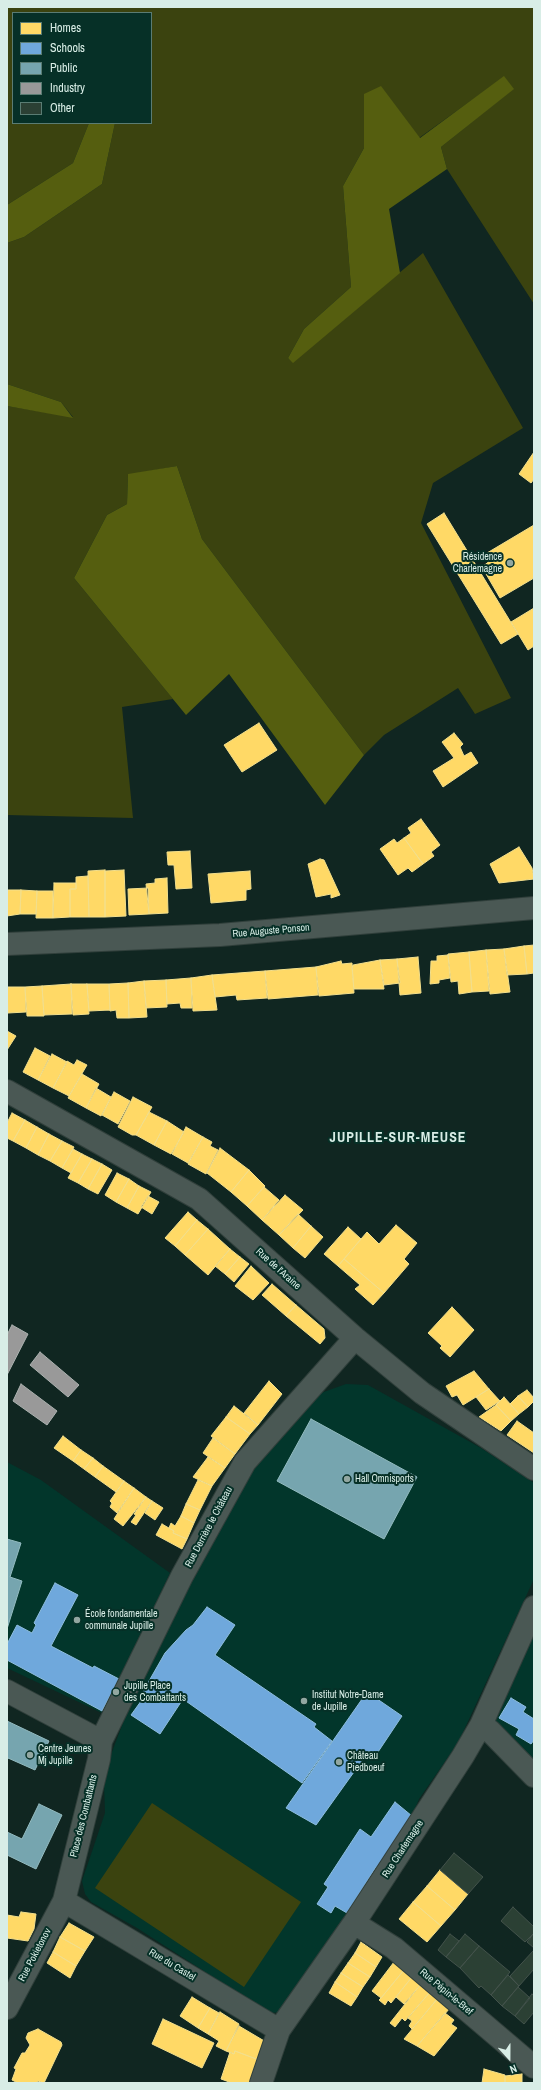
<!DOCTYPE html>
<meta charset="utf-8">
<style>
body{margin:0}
#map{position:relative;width:541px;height:2090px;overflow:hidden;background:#102621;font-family:"Archivo Narrow",sans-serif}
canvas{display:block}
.frame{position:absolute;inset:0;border:8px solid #d8ede6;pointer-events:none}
.legend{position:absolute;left:12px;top:12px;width:140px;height:112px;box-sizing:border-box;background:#063027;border:1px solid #5a7c73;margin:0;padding:5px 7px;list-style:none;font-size:12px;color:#d8ede6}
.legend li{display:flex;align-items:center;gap:8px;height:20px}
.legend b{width:20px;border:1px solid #5a7c73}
.north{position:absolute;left:489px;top:2038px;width:40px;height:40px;-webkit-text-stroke:3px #063027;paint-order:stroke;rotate:159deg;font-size:11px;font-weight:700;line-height:16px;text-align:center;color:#d8ede6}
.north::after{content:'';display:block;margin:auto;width:14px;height:18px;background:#d8ede6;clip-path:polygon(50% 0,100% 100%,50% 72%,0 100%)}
</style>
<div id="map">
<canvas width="541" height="2090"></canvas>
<div class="frame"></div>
<ul class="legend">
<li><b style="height:11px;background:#ffd966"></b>Homes</li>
<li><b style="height:11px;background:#6fa8dc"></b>Schools</li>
<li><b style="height:11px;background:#76a5af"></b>Public</li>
<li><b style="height:11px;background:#999"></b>Industry</li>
<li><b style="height:11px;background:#2b4034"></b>Other</li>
</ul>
<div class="north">N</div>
</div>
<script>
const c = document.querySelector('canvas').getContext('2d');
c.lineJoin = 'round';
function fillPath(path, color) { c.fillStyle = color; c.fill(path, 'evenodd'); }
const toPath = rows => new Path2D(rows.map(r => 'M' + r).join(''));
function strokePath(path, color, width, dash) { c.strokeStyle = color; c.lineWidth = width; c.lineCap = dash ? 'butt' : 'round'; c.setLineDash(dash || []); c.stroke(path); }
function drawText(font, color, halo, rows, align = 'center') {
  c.font = font + ' "Archivo Narrow",sans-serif'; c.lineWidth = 4; c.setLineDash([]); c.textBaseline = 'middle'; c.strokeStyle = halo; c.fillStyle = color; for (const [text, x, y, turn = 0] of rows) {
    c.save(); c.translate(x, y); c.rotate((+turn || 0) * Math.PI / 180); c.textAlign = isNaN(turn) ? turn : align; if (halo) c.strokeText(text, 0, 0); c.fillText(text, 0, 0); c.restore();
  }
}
const built = toPath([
 [346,1384,368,1385,481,1448,534,1483,534,1579,458,1743,419,1799,412,1816,376,1867,284,2012,269,2013,137,1928,91,1902,85,1894,82,1881,105,1813,104,1783,112,1752,154,1640,255,1465,321,1393],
 [7,1462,41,1480,170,1573,104,1714,7,1668],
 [534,1633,534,1768,490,1722]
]);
const green = toPath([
 [7,7,534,7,534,304,447,169,441,147,513,89,504,77,419,138,364,94,364,148,343,186,351,287,304,329,288,358,293,362,423,253,523,428,433,483,421,523,511,698,475,714,458,688,384,735,364,755,202,539,177,466,128,475,127,504,107,515,74,578,173,699,122,707,133,818,7,815,7,406,73,417,61,402,7,384,7,243,24,237,102,184,115,123,151,123,151,13,13,13,13,123,89,123,73,163,7,205],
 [152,1803,301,1902,244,1987,95,1888]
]);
const forest = toPath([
 [504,76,514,89,441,147,447,169,389,209,400,273,293,363,288,358,304,329,351,287,343,186,364,148,364,94,381,86,420,138],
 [89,123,115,123,102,184,24,237,7,243,7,205,73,163],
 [7,384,61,402,73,418,7,406],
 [177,466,202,539,364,755,325,805,229,674,186,715,74,578,107,515,127,504,128,474]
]);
const homes = toPath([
 [534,452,534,479,531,483,519,474,534,452],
 [444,513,518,634,501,644,427,524,444,513],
 [534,525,534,578,500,598,482,567,491,560,487,553,534,525],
 [534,608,534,646,528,650,511,622,534,608],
 [259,723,277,750,242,772,224,745,259,723],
 [454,733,463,744,460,747,464,756,471,752,478,763,443,787,433,771,454,758,442,742,454,733],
 [421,819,440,845,431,852,434,856,423,864,404,838,411,833,408,828,421,819],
 [404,838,423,864,412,872,408,868,398,875,380,849,394,839,397,843,404,838],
 [519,847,532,868,534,879,499,883,490,864,519,847],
 [190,851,192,888,176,889,174,865,168,865,167,852,190,851],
 [320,859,324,860,340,895,331,898,331,894,316,897,308,864,320,859],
 [105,870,105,917,89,917,88,871,105,870],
 [124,870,126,916,105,917,105,871,124,870],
 [250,871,251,889,246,890,246,900,211,903,208,874,250,871],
 [88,876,89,917,70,917,70,889,76,889,76,877,88,876],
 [167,878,168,913,149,914,146,884,155,883,155,879,167,878],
 [54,883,76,883,76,889,70,889,70,917,53,918,54,883],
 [148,888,149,914,129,915,128,889,148,888],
 [7,890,21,890,20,914,7,916,7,890],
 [21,890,37,891,36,914,20,914,21,890],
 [37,891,53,891,53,918,36,918,37,891],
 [534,945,534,973,527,974,524,946,534,945],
 [524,946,527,974,507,975,504,949,524,946],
 [504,949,510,992,490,994,486,950,504,949],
 [486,950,489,991,472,992,469,952,486,950],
 [469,952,472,992,459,994,458,981,451,982,448,954,469,952],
 [448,955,450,978,439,980,439,983,430,984,431,961,437,961,437,956,448,955],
 [418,957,421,993,400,995,397,959,418,957],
 [397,959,400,983,384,985,380,960,397,959],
 [380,960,384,989,354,989,352,968,353,965,380,960],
 [341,961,342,964,352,963,354,993,319,996,316,967,341,961],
 [316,967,318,995,268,999,265,971,316,967],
 [265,971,267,998,237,1000,236,995,215,997,212,975,265,971],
 [212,975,217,1010,193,1011,191,978,212,975],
 [191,978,192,1008,181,1008,180,1003,167,1004,166,980,191,978],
 [166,980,167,1007,146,1008,144,981,166,980],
 [144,981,147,1017,129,1018,128,983,144,981],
 [128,983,129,1018,117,1018,116,1010,110,1011,109,984,128,983],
 [71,984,87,984,89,1014,73,1015,71,984],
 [71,984,72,1014,44,1015,42,986,71,984],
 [87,984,109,984,110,1010,89,1011,87,984],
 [42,986,44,1016,27,1016,25,987,42,986],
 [7,987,25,987,26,1012,8,1013,7,987],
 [7,1031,16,1036,7,1050,7,1031],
 [35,1048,50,1056,38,1080,23,1072,35,1048],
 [52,1054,67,1062,53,1088,38,1080,52,1054],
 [77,1060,87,1065,69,1096,53,1088,67,1061,74,1065,77,1060],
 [82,1074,99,1084,86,1108,68,1098,82,1074],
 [96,1088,111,1097,101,1116,86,1108,96,1088],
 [114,1092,130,1101,118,1124,102,1115,114,1092],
 [133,1097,152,1107,136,1135,132,1135,118,1127,133,1097],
 [149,1112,167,1121,154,1145,136,1135,149,1112],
 [12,1113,25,1120,13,1141,7,1138,7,1123,12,1113],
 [25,1120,37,1127,26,1148,13,1141,25,1120],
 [167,1121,184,1132,171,1154,154,1145,167,1121],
 [37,1127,49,1134,38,1155,26,1148,37,1127],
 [186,1127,203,1137,188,1163,172,1154,186,1127],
 [49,1134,62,1141,50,1161,38,1155,49,1134],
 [203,1137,212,1142,210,1146,218,1150,206,1174,188,1164,203,1137],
 [62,1141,74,1147,62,1168,50,1161,62,1141],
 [220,1148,249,1170,231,1192,207,1173,220,1148],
 [73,1149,82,1154,71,1173,62,1168,73,1149],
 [82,1154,92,1159,78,1183,68,1178,82,1154],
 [92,1159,102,1164,88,1189,78,1183,92,1159],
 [102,1164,112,1170,98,1194,88,1189,102,1164],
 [249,1170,265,1186,247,1206,231,1192,249,1170],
 [117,1173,129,1179,116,1202,105,1195,117,1173],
 [129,1179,139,1186,127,1208,116,1202,129,1179],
 [139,1186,151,1192,138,1214,127,1208,139,1186],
 [264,1187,279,1200,262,1220,247,1206,264,1187],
 [285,1195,303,1210,279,1235,262,1220,285,1195],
 [148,1196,159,1202,152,1214,141,1207,148,1196],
 [188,1212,197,1220,175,1246,165,1238,188,1212],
 [298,1214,311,1226,293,1248,279,1235,298,1214],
 [197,1220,208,1229,185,1255,175,1246,197,1220],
 [396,1225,417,1243,404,1259,409,1264,384,1293,344,1259,367,1232,379,1244,396,1225],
 [311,1226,323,1237,305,1258,293,1248,311,1226],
 [348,1227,361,1239,338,1266,324,1254,348,1227],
 [208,1229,230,1249,208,1275,185,1255,208,1229],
 [230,1249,240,1257,225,1274,215,1266,230,1249],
 [240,1257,249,1264,234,1282,225,1274,240,1257],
 [344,1259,384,1293,373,1305,355,1289,360,1285,338,1266,344,1259],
 [251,1266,269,1283,253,1300,235,1286,251,1266],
 [272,1284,296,1305,286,1316,262,1295,272,1284],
 [296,1305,324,1329,325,1338,320,1344,286,1316,296,1305],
 [452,1307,474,1330,450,1357,440,1348,442,1346,428,1333,452,1307],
 [474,1371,489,1389,463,1405,457,1395,452,1397,446,1386,474,1371],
 [269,1381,282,1394,258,1425,244,1413,269,1381],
 [489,1389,500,1401,486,1410,476,1397,489,1389],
 [527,1390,534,1398,534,1401,528,1407,518,1396,527,1390],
 [518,1396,528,1407,519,1414,510,1404,518,1396],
 [504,1397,519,1414,511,1421,496,1405,504,1397],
 [496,1405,511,1421,501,1431,479,1417,496,1405],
 [234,1406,258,1425,250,1434,226,1417,234,1406],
 [226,1417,250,1434,235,1454,211,1436,226,1417],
 [517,1421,534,1433,534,1453,507,1435,517,1421],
 [63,1436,81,1450,73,1461,54,1448,63,1436],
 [213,1438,235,1454,225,1468,203,1453,213,1438],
 [81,1450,93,1458,84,1469,73,1461,81,1450],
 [208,1457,225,1468,212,1486,193,1477,208,1457],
 [93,1458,103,1466,95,1477,84,1469,93,1458],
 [103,1466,124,1481,116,1492,95,1477,103,1466],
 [198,1480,212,1486,200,1510,186,1504,198,1480],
 [124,1481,134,1488,117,1513,110,1507,112,1503,110,1501,124,1481],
 [134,1488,146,1497,123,1526,114,1519,134,1488],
 [146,1497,152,1501,136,1525,131,1522,136,1515,134,1514,146,1497],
 [152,1501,163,1508,155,1520,145,1513,152,1501],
 [186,1504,200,1510,194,1523,181,1516,186,1504],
 [181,1516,194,1523,187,1539,173,1533,174,1531,169,1528,171,1523,175,1526,181,1516],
 [162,1524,174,1531,173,1533,187,1539,182,1549,156,1535,162,1524],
 [440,1870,468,1894,455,1910,427,1886,440,1870],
 [427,1886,455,1910,441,1926,413,1902,427,1886],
 [413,1902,441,1926,427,1942,399,1919,413,1902],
 [21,1912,36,1914,34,1929,28,1941,7,1938,7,1915,19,1917,21,1912],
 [69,1923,94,1937,85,1951,60,1937,69,1923],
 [60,1937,85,1951,76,1966,53,1952,60,1937],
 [361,1942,382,1957,376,1967,355,1953,361,1942],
 [53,1952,76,1966,70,1978,47,1963,53,1952],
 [355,1953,376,1967,370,1977,348,1963,355,1953],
 [394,1962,404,1970,381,1998,372,1991,394,1962],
 [348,1963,370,1977,363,1987,341,1973,348,1963],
 [404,1970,412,1977,391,2003,388,2000,385,2005,379,2000,381,1998,404,1970],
 [341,1973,363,1987,357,1997,335,1982,341,1973],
 [412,1977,421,1984,404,2004,396,1997,412,1977],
 [335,1982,357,1997,351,2006,329,1993,335,1982],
 [421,1984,430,1992,405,2021,402,2018,395,2027,390,2023,421,1984],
 [430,1992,438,1998,412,2029,409,2026,412,2021,408,2018,430,1992],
 [192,1997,210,2008,198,2028,180,2016,192,1997],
 [438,1998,450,2008,417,2046,404,2039,438,1998],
 [210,2008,219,2013,208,2034,198,2028,210,2008],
 [220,2012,239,2024,226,2051,216,2046,219,2041,208,2034,220,2012],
 [445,2013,454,2020,451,2024,457,2028,434,2056,417,2046,445,2013],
 [163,2019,214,2043,202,2068,152,2044,163,2019],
 [239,2026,266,2042,259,2060,235,2051,234,2054,226,2051,239,2026],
 [38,2029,61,2042,62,2045,44,2083,38,2081,37,2083,18,2083,12,2080,16,2069,14,2068,22,2053,25,2053,30,2045,26,2038,28,2033,38,2029],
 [235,2051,259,2060,250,2083,232,2083,221,2079,230,2052,234,2054,235,2051],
 [484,2069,505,2075,505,2083,482,2083,484,2069],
 [522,2074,522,2083,505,2083,505,2076,522,2074]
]);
const schools = toPath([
 [55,1583,78,1595,51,1646,93,1668,94,1666,119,1679,102,1711,7,1660,7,1644,17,1625,32,1633,36,1625,34,1623,55,1583],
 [207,1607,235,1625,215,1655,316,1724,314,1727,332,1741,302,1783,183,1699,160,1734,131,1715,144,1697,141,1695,165,1653,186,1630,193,1625,207,1607],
 [367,1692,402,1716,376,1755,369,1751,316,1825,286,1808,367,1692],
 [511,1698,526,1707,523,1712,534,1719,534,1740,531,1744,516,1735,519,1729,499,1718,511,1698],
 [395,1802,412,1816,378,1869,376,1867,347,1913,335,1906,331,1913,317,1904,328,1887,324,1884,360,1829,371,1837,395,1802]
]);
const public = toPath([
 [311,1419,417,1477,384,1539,277,1481,311,1419],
 [7,1539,21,1543,10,1577,22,1581,7,1629,7,1539],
 [7,1721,49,1741,35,1770,8,1758,7,1761,7,1721],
 [39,1804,62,1815,36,1869,7,1855,7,1832,22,1839,39,1804]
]);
const industry = toPath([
 [12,1325,28,1334,7,1375,7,1335,12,1325],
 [40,1352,79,1385,68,1397,30,1365,40,1352],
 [21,1384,57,1411,47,1425,13,1401,21,1384]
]);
const building = toPath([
 [454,1853,483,1877,468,1894,440,1870,454,1853],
 [513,1907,534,1927,534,1933,525,1942,501,1921,513,1907],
 [534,1933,534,1948,527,1942,534,1933],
 [450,1934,459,1941,446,1957,438,1950,450,1934],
 [465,1934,479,1946,460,1968,446,1957,465,1934],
 [479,1946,510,1972,491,1995,481,1986,479,1988,460,1968,479,1946],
 [534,1950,534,1969,519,1986,510,1976,534,1950],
 [508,1975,519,1986,502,2006,491,1995,508,1975],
 [518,1987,530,1998,515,2016,502,2006,518,1987],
 [532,1994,534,1996,534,2012,524,2024,515,2016,532,1994]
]);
const minor = toPath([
 [7,1091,199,1199,355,1338,422,1393,534,1469],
 [7,1691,101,1741],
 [481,1725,490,1731,534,1776],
 [64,1901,279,2030],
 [354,1923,394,1948,534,2067],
 [7,2008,64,1901,99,1759,101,1741,182,1576,245,1462,355,1338],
 [261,2083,279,2030,354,1923,463,1756,481,1725,534,1607]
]);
const tertiary = toPath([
 [7,944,220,935,534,908]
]);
const markers = [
 [510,563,4,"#92a7a1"],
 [347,1479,4,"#92a7a1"],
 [77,1620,4,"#92a7a1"],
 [116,1692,4,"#92a7a1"],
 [304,1701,4,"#92a7a1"],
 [30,1755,4,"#92a7a1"],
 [339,1762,4,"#92a7a1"]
];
const poiNames = [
 ["Résidence",502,557,"right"],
 ["Charlemagne",502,569,"right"],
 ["Hall Omnisports",355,1479],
 ["École fondamentale",85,1614],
 ["communale Jupille",85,1626],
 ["Jupille Place",124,1686],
 ["des Combattants",124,1698],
 ["Institut Notre-Dame",312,1695],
 ["de Jupille",312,1707],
 ["Centre Jeunes",38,1749],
 ["Mj Jupille",38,1761],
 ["Château",347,1756],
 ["Piedboeuf",347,1768]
];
const streetNames = [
 ["Rue Auguste Ponson",271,931,-5],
 ["Rue de l'Araine",278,1269,42],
 ["Rue Derrière le Château",209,1527,-62],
 ["Place des Combattants",84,1816,-76],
 ["Rue Charlemagne",403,1849,-57],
 ["Rue Pokietonov",35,1955,-62],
 ["Rue du Castel",172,1965,31],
 ["Rue Pépin-le-Bref",446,1992,40]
];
const districtNames = [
 ["JUPILLE-SUR-MEUSE",398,1138]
];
fillPath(built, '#02362b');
fillPath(green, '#3b430f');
fillPath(forest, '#555e0f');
fillPath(homes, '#ffd966');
strokePath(homes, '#f3df8c', 1);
fillPath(schools, '#6fa8dc');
strokePath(schools, '#8ebddf', 1);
fillPath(public, '#76a5af');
strokePath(public, '#93bbc0', 1);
fillPath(industry, '#999');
strokePath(industry, '#acb2b0', 1);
fillPath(building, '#2b4034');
strokePath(building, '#43524b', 1);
strokePath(minor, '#303f3b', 24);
strokePath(tertiary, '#303f3b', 24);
strokePath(minor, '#4a5854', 22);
strokePath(tertiary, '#4a5854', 22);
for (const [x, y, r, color] of markers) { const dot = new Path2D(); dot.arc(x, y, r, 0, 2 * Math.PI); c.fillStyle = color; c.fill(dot); strokePath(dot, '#063027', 1.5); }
drawText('10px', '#d8ede6', '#063027', poiNames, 'left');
drawText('10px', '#d8ede6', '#063027', streetNames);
c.letterSpacing = '1px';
drawText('bold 14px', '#d8ede6', '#063027', districtNames);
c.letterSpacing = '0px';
</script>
